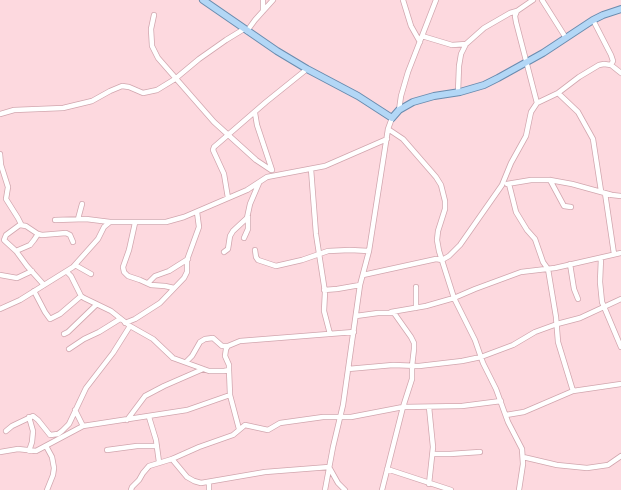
<!DOCTYPE html>
<style>
body{margin:0}
canvas{display:block;background:#fdd9df}
</style>
<canvas width="621" height="490"></canvas>
<script>
const c = document.querySelector('canvas').getContext('2d');
c.lineJoin = 'round';
const toPath = rows => new Path2D(rows.map(r => 'M' + r).join(''));
function strokePath(path, color, width, dash) { c.strokeStyle = color; c.lineWidth = width; c.lineCap = dash ? 'butt' : 'round'; c.setLineDash(dash || []); c.stroke(path); }
const minor = toPath([
 [263,0,263,11],
 [403,0,411,26,420,42],
 [542,0,566,38],
 [154,15,151,29,152,46,158,58,214,122,256,160,271,170],
 [593,20,611,55,613,61,611,65],
 [247,31,255,20,273,0],
 [422,36,452,45,466,44],
 [458,92,459,66,461,54,466,44,484,28,510,13,517,11],
 [558,93,578,112,593,139,601,191],
 [537,103,558,93,579,77,599,65,604,64,611,65,621,73],
 [399,110,401,96,408,72,436,0],
 [255,113,257,125,272,170],
 [0,114,14,110,63,108,92,101,110,91,122,86,129,87,143,93,157,90,175,79,199,59,226,40,244,29],
 [388,129,403,139,436,177,441,185,445,201,445,209,438,231,437,240,439,251,454,298,475,340,483,363,496,389,508,422,522,449,523,464,519,490],
 [0,154,1,165,8,187,6,199,18,218,21,224,6,235,4,240,16,251,27,266,44,285],
 [311,169,316,234,325,292,324,311,330,334],
 [550,180,564,206,571,207],
 [507,184,531,180,550,180,572,184,612,195,621,196],
 [509,184,516,212,527,230,535,239,543,262,548,269,556,317,558,342,573,391],
 [605,193,614,254],
 [228,198,224,174,213,150,214,147,266,102,307,69],
 [78,219,82,204],
 [55,220,86,219,110,222],
 [135,223,129,250,123,267,124,272,128,276,140,280,151,285,165,286,174,288],
 [20,225,26,226,38,234,42,235,66,233,70,235,73,242],
 [244,238,248,229,248,216],
 [255,250,256,257,258,260,276,266,302,260,328,251,350,250,369,251],
 [16,251,30,245,34,240,38,234],
 [224,252,228,249,230,236,233,231,247,218,250,204,259,183],
 [601,258,600,282,602,302,621,347],
 [570,264,574,289,578,299],
 [75,265,91,274],
 [67,272,71,276,81,296,84,298,111,311,130,326,153,339,173,358,209,371,224,371,229,370,229,365,225,356,226,349,228,346,240,341,354,332],
 [0,275,17,278,32,271],
 [363,275,436,259,442,260,449,256,460,245,502,185,511,163,526,136,531,112,537,103,516,22,515,16,517,11,533,0],
 [148,283,155,276,169,271,188,259],
 [416,287,416,308],
 [324,290,337,289,360,285],
 [34,291,45,312,50,319,60,314,81,296],
 [0,309,20,300,73,267,98,239,104,227,110,222,166,222,184,217,247,190,267,177,325,166,387,139],
 [391,312,426,306,454,298,475,289,521,272,555,268,621,253],
 [356,316,378,313,394,313,411,337,414,343,414,349,412,366,412,379,403,407,382,490],
 [125,323,135,319,160,303,184,278,187,272,187,260,199,227,197,212],
 [64,334,68,332,96,305],
 [69,349,84,339,99,332,120,319],
 [186,362,192,356,200,342,205,339,213,338,222,346,228,346],
 [348,369,393,365,419,366,462,361,481,357,513,345,535,332,557,324,580,318,621,299],
 [229,370,230,395,239,429],
 [429,407,433,447,429,484],
 [75,410,83,426],
 [506,415,524,412,573,391,621,384],
 [149,417,156,440,159,462],
 [127,420,145,396,164,386,203,369],
 [6,431,12,426,33,416,38,420,50,435,58,434,62,431,69,424,86,388,113,353,130,326],
 [46,446,52,457,54,468,53,475,47,490],
 [107,450,137,446,157,446],
 [29,451,32,442,33,431,29,417],
 [0,452,18,449,36,451,83,426,187,410,230,395],
 [433,454,450,454,480,452],
 [523,457,557,465,587,468,608,465,621,456],
 [172,459,187,477,194,481,201,483,265,472,329,467,338,483,345,490],
 [387,469,451,490],
 [131,490,132,487,139,480,143,473,149,466,172,459,199,447,233,435,245,425,268,430,280,423,323,417,351,417,403,407,462,406,501,401],
 [209,490,209,482],
 [325,490,333,447,343,405,360,285,369,251,388,129,392,118]
]);
const major = toPath([
 [203,0,277,51,307,69,358,96,392,118,399,110,413,102,434,96,460,92,484,85,498,78,543,53,593,20,603,15,621,9]
]);
strokePath(minor, '#d1a6ae', 6);
strokePath(major, '#6b8caf', 8);
strokePath(minor, '#fff', 4.5);
strokePath(major, '#b3d7f6', 6);
</script>
